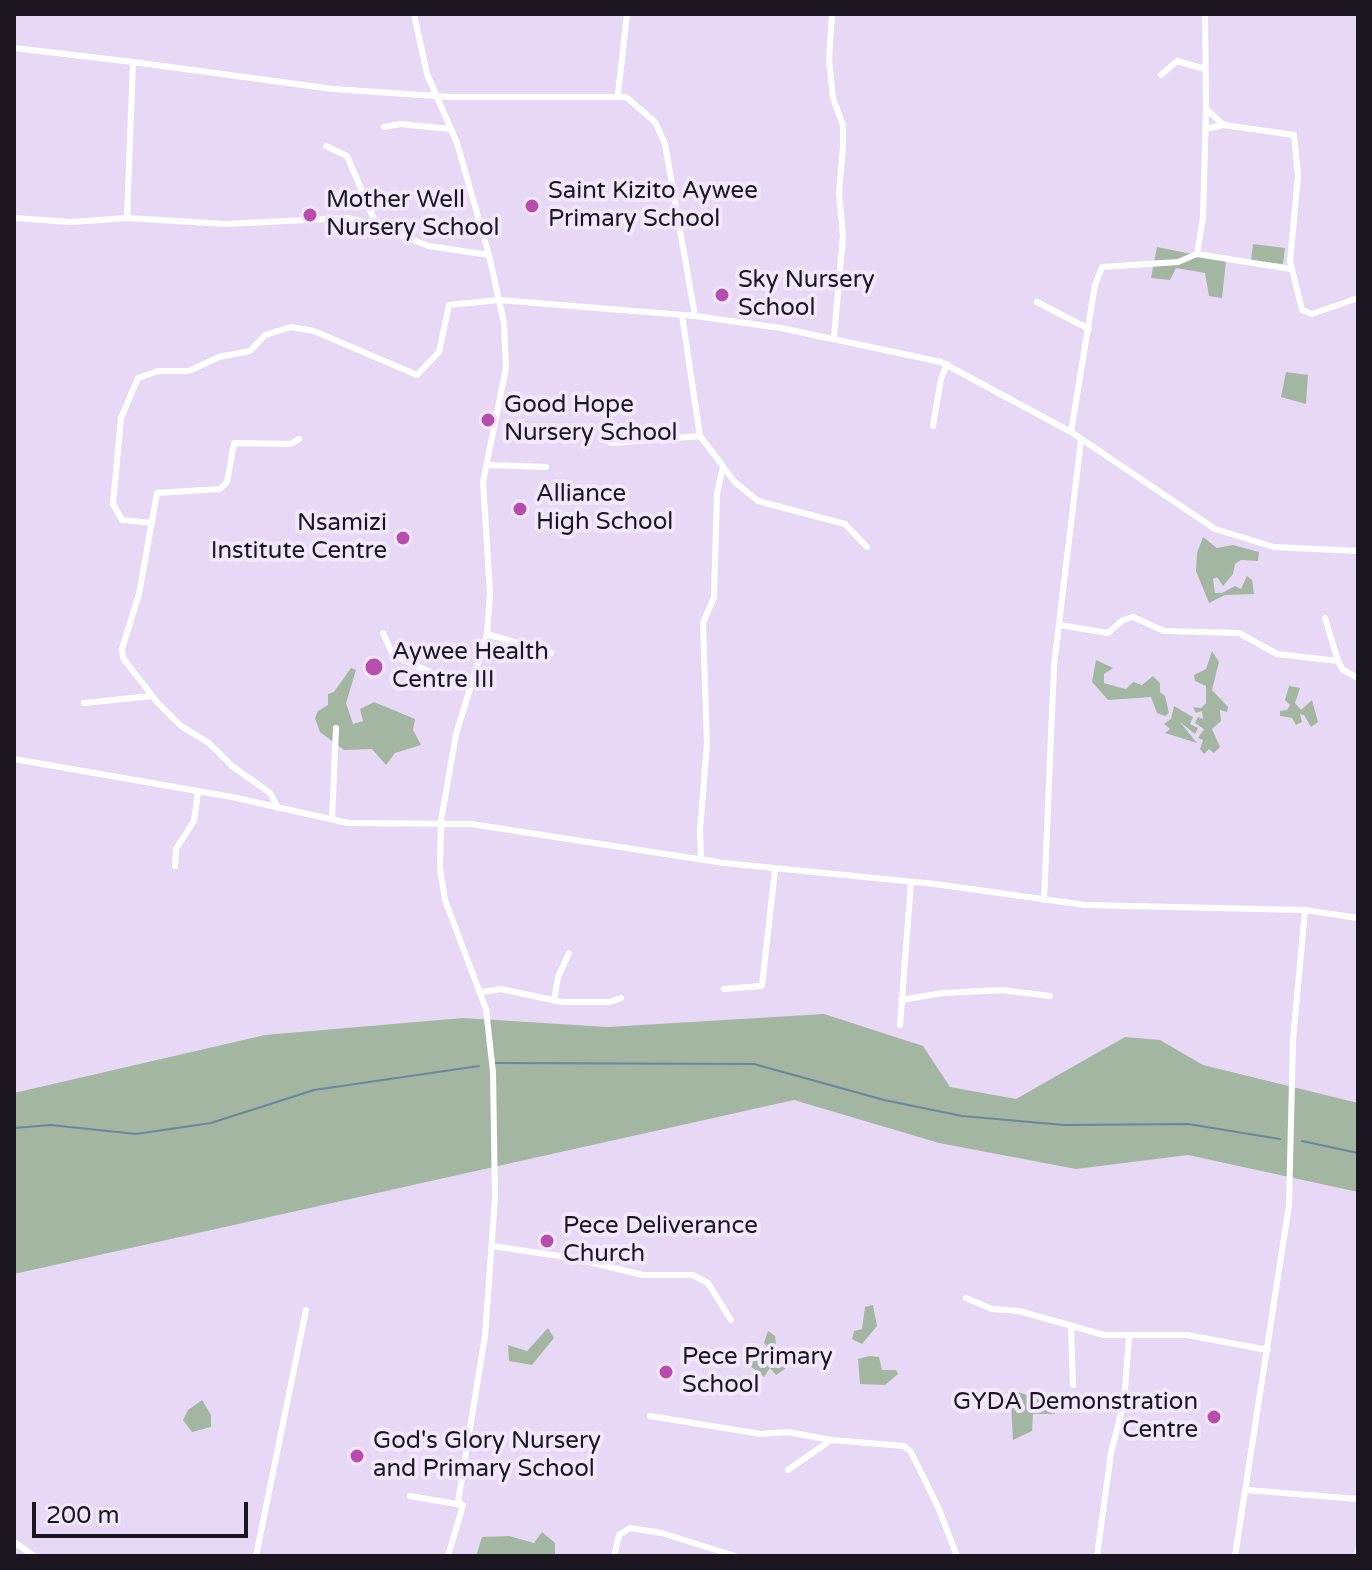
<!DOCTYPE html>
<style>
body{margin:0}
#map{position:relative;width:1372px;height:1570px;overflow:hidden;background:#e7d9f5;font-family:"Varela Round",sans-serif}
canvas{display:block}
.frame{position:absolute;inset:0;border:16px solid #1a151f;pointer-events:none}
.scale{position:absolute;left:32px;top:1502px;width:216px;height:36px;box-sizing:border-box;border:4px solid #1a151f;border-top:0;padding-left:10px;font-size:24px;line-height:28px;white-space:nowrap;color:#1a151f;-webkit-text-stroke:6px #f3e7fe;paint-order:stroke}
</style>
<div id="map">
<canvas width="1372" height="1570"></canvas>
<div class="frame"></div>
<div class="scale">200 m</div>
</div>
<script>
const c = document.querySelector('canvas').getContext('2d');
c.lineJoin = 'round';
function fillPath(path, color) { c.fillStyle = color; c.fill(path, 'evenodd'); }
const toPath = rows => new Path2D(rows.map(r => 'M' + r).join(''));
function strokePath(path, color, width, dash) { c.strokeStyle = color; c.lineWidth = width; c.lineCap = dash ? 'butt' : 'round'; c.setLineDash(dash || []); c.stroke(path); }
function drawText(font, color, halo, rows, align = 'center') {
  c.font = font + ' "Varela Round",sans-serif'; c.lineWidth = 8; c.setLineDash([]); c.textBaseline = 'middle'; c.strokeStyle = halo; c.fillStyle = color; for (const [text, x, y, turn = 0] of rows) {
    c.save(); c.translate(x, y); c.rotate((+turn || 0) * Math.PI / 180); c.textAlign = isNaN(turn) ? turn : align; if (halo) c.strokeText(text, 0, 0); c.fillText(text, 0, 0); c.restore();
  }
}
const green = toPath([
 [1253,244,1285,248,1283,264,1251,261],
 [1157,247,1226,261,1222,298,1209,296,1205,273,1176,268,1170,280,1151,278],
 [1286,372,1308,375,1306,404,1281,397],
 [1203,537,1217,548,1233,545,1259,552,1258,561,1241,560,1235,564,1233,574,1223,586,1217,577,1213,579,1215,593,1222,593,1235,586,1241,589,1247,576,1252,580,1254,594,1225,595,1209,603,1196,571,1197,553],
 [1212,651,1219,662,1212,690,1228,707,1227,712,1220,710,1221,721,1212,729,1220,747,1214,753,1209,749,1204,754,1200,749,1203,740,1198,738,1204,729,1195,723,1198,717,1203,719,1202,711,1196,713,1193,707,1201,708,1206,703,1206,686,1195,681,1194,675,1206,669],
 [1096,660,1113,668,1104,674,1104,683,1118,687,1126,689,1133,682,1142,685,1153,676,1160,683,1160,692,1165,696,1169,713,1165,716,1157,713,1151,697,1108,700,1092,682],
 [351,668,356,670,346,703,353,724,363,721,360,709,374,702,415,719,413,730,421,745,395,753,386,765,372,749,344,750,320,732,315,718,318,711,328,705,328,694,334,692],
 [1289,686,1300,688,1295,703,1301,710,1312,700,1318,722,1311,727,1304,715,1300,714,1302,722,1296,725,1292,718,1280,716,1280,711,1287,710,1290,705,1285,700],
 [1174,706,1193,717,1190,724,1198,728,1195,734,1180,722,1197,743,1165,733,1170,729,1164,724,1171,719],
 [824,1014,923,1046,950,1087,1016,1099,1125,1037,1160,1040,1203,1065,1358,1103,1358,1192,1188,1155,1076,1169,939,1143,794,1100,14,1274,14,1093,265,1035,463,1018,608,1027],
 [873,1305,877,1326,862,1344,852,1339,854,1331,862,1329,865,1307],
 [548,1328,554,1338,532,1365,509,1361,508,1345,527,1351],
 [768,1331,775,1336,777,1355,785,1359,804,1355,803,1365,792,1364,776,1375,770,1368,764,1377,749,1365,747,1351,753,1347,758,1355,767,1346,764,1343],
 [869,1356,879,1357,882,1370,896,1370,898,1374,885,1385,860,1384,858,1359],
 [1015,1391,1056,1405,1055,1414,1033,1414,1032,1431,1013,1440,1011,1403],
 [202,1400,211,1415,211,1427,192,1432,183,1420,188,1410],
 [542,1532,555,1543,555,1556,476,1556,482,1537,509,1536,534,1543]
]);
const stream = toPath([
 [494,1063,754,1064,884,1100,962,1116,1064,1125,1188,1124,1280,1139],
 [14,1128,51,1125,136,1134,211,1123,314,1090,479,1066],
 [1302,1141,1358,1153]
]);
const street = toPath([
 [414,14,427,74,457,143,489,255,504,323,506,368,483,482,490,593,487,634,456,734,441,821,440,868,445,900,486,1009,493,1072,495,1198,485,1336,458,1502,463,1505,448,1556],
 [832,14,829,60,833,98,843,125,843,146,839,193,843,236,834,337],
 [14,48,133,62,127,218],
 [133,62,333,89,451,97,626,97,655,122,665,144,695,316],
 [1161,75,1177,61,1205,69],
 [618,94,627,14],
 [1206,109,1224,125],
 [384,127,400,124,450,129],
 [1205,129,1224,125,1294,135,1298,176,1290,261,1302,310,1312,314,1358,298],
 [326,146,347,156,377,226],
 [14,218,71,222,127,218,225,224,348,218,366,222,429,246,489,255],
 [1197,254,1203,218,1206,109,1205,14],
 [1037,302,1089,329],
 [682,315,700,436,723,466,717,494,714,597,703,623,707,744,700,830,701,859],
 [933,426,941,379,947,364],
 [1071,432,1095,285,1102,267,1178,262,1197,254,1291,269],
 [611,443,700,436],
 [487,465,546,467],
 [723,467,735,482,758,501,845,524,867,547],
 [152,523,122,520,113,504,121,418,138,378,158,371,189,371,219,357,250,351,265,335,291,327,314,331,417,375,439,352,449,305,499,300,695,316,781,328,941,362,1071,432,1215,529,1274,547,1358,551],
 [1325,618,1338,661,1343,670,1358,678],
 [1060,625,1108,633,1123,620,1133,617,1164,631,1239,633,1277,654,1338,661],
 [383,633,393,655,449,681,470,686],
 [487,634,551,653],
 [84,703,152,696],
 [14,759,232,797,348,823,471,824,724,863,935,884,1085,905,1305,910,1358,918],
 [278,808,270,793,232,766,209,743,181,726,157,702,123,658,122,649,139,594,157,493,220,489,227,482,234,443,291,444,299,439],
 [332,820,336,728],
 [175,866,176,849,194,821,198,792],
 [1044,900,1054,666,1081,440],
 [724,989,762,986,775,870],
 [482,992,501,989,562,1002,610,1002,621,998],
 [901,1000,943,993,1002,990,1050,996],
 [554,1001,558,977,569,953],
 [900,1025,911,882],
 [492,1246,573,1258,643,1275,693,1275,708,1283,731,1320],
 [966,1298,992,1309,1019,1311,1104,1335,1187,1335,1268,1350],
 [1071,1328,1073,1385],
 [650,1416,761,1434,788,1432,831,1440],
 [788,1470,831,1440,904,1446,911,1452,938,1507,957,1556],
 [1246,1490,1358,1499],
 [410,1496,462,1505],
 [14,1542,34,1556],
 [256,1556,306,1310],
 [614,1556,619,1535,630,1528,662,1533,735,1556],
 [1097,1556,1111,1453,1124,1401,1129,1337],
 [1235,1556,1289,1205,1293,1040,1305,910],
 [1357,1556,1358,1549]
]);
const markers = [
 [532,206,8,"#b94dad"],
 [310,215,8,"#b94dad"],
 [722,295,8,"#b94dad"],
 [488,420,8,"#b94dad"],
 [520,509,8,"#b94dad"],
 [403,538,8,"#b94dad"],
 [374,667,10,"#b94dad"],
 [547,1241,8,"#b94dad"],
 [666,1372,8,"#b94dad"],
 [1214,1417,8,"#b94dad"],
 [357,1456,8,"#b94dad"]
];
const poiNames = [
 ["Saint Kizito Aywee",548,192],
 ["Primary School",548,220],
 ["Mother Well",326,201],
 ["Nursery School",326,229],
 ["Sky Nursery",738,281],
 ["School",738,309],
 ["Good Hope",504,406],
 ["Nursery School",504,434],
 ["Alliance",536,495],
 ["High School",536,523],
 ["Nsamizi",387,524,"right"],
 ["Institute Centre",387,552,"right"],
 ["Aywee Health",392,653],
 ["Centre III",392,681],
 ["Pece Deliverance",563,1227],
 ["Church",563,1255],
 ["Pece Primary",682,1358],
 ["School",682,1386],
 ["GYDA Demonstration",1198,1403,"right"],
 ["Centre",1198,1431,"right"],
 ["God's Glory Nursery",373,1442],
 ["and Primary School",373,1470]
];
fillPath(green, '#a3b6a1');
strokePath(stream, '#6a859e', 2);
strokePath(street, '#fff', 6);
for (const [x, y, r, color] of markers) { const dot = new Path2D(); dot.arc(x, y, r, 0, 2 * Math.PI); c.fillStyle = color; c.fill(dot); strokePath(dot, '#f3e7fe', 3); }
drawText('24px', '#1a151f', '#f3e7fe', poiNames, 'left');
</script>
